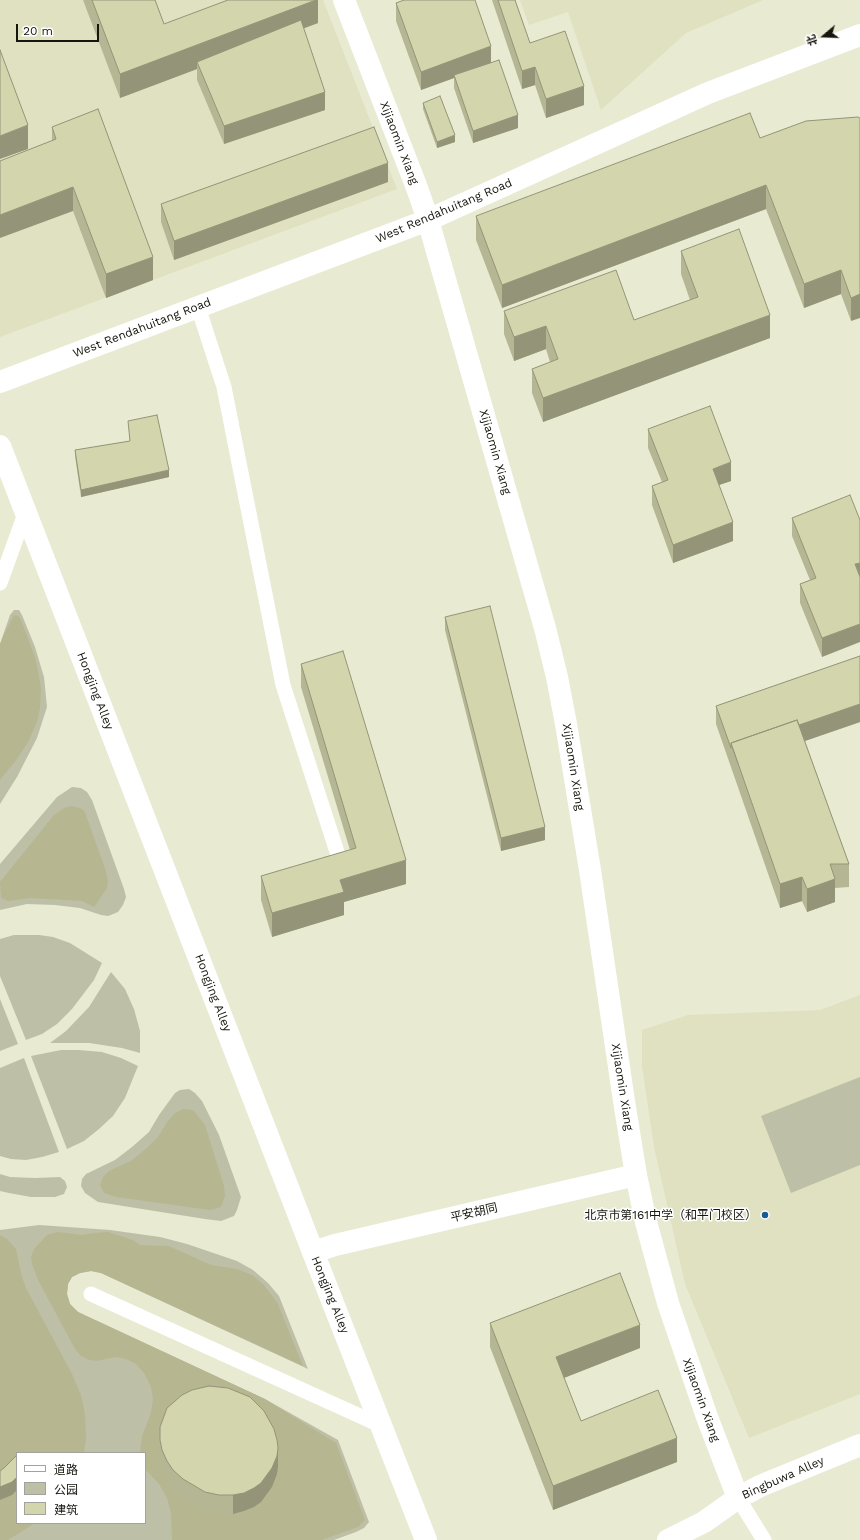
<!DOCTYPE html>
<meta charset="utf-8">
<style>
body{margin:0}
#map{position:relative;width:860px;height:1540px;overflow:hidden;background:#e9ead2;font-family:"Work Sans","Noto Sans SC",sans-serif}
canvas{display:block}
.legend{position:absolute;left:16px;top:1452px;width:130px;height:72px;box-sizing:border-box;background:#fff;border:1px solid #a2a29f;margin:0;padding:5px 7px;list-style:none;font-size:12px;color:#16160e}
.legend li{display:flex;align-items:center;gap:8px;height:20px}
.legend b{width:20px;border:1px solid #a2a29f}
.north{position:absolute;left:804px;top:16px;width:40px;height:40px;-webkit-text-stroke:3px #fff;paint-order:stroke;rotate:251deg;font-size:11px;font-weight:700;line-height:16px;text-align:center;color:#16160e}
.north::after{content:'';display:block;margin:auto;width:14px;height:18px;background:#16160e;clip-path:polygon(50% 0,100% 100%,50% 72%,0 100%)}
.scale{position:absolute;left:16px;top:24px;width:83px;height:18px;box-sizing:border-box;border:2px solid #16160e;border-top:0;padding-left:5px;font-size:12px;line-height:14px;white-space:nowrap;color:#16160e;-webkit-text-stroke:3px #fff;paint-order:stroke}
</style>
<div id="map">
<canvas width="860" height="1540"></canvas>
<ul class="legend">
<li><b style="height:5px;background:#fff"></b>道路</li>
<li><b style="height:11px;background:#bebfa7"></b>公园</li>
<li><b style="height:11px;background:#d3d5ac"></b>建筑</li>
</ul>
<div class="north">北</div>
<div class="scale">20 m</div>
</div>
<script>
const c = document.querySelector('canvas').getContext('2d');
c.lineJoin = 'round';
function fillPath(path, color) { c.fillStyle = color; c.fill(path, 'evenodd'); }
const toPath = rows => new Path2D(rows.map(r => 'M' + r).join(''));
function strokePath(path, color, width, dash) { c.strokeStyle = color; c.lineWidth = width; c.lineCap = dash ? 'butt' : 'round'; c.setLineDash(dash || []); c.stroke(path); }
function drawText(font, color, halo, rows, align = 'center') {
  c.font = font + ' "Work Sans","Noto Sans SC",sans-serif'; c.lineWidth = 3; c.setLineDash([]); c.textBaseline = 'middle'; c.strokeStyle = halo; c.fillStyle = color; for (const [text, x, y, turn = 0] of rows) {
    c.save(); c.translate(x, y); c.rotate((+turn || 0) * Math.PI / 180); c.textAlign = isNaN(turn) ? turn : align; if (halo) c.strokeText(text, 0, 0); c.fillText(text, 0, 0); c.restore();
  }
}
const built = toPath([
 [0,0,323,0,397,189,0,337],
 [520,0,763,0,686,33,601,110,568,12,529,25],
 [860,995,860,1394,749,1438,685,1284,654,1147,642,1066,642,1030,688,1015,820,1010]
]);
const green = toPath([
 [14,610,19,610,22,615,35,647,44,677,47,707,37,738,17,777,0,804,0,644,10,615],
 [72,787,81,788,87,792,92,800,124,889,126,897,123,905,118,912,108,916,101,915,80,908,55,905,27,904,0,910,0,864,57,797],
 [14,935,39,935,53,937,70,943,102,963,94,980,72,1009,57,1024,42,1034,26,1040,0,976,0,939],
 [111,972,125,989,134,1009,140,1031,140,1053,122,1048,89,1043,50,1043,66,1031,89,1007],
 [0,999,18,1044,0,1051],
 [61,1050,79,1050,102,1052,121,1058,138,1066,125,1098,113,1116,99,1129,84,1141,67,1149,31,1056],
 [24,1058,59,1152,42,1157,26,1160,11,1159,0,1156,0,1068],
 [860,1077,860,1165,791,1193,761,1116],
 [189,1089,195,1093,202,1101,219,1135,241,1197,237,1210,234,1216,221,1221,205,1219,98,1202,85,1193,81,1186,82,1179,86,1174,115,1160,132,1147,149,1132,159,1115,175,1093,180,1090],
 [0,1174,10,1177,35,1178,60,1177,65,1181,67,1187,64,1194,55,1197,31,1197,9,1193,0,1191],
 [39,1225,110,1230,160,1237,187,1244,237,1261,253,1270,268,1283,279,1296,308,1369,101,1273,91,1271,80,1273,72,1277,68,1284,67,1294,70,1304,78,1312,265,1399,338,1440,369,1522,364,1528,356,1532,334,1540,0,1540,0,1230],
 [17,1453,145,1453,145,1523,17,1523]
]);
const forest = toPath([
 [14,615,18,616,21,620,35,657,38,671,41,688,40,708,37,722,28,742,17,759,0,780,0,644,4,634],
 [71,806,77,807,84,810,105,868,108,881,107,888,94,907,82,901,30,898,8,901,1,898,0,882,54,815,64,808],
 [183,1109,193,1110,205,1125,224,1186,225,1196,221,1207,210,1210,116,1197,104,1193,100,1185,103,1177,109,1171,131,1161,148,1147,158,1137,167,1122,175,1113],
 [58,1232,82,1235,94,1233,108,1232,133,1240,140,1245,169,1246,211,1265,237,1269,252,1275,263,1284,277,1302,303,1366,101,1273,91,1271,80,1273,72,1277,68,1284,67,1294,70,1304,78,1312,265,1399,336,1443,365,1520,358,1527,322,1540,172,1540,171,1513,167,1498,159,1484,145,1469,145,1453,140,1453,142,1436,151,1413,153,1399,151,1387,144,1373,136,1364,126,1359,115,1357,97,1361,89,1360,81,1356,75,1349,38,1280,32,1264,31,1257,34,1249,47,1235],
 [0,1235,7,1239,16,1249,22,1277,26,1288,72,1374,81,1395,85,1414,86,1438,84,1453,17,1453,17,1523,35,1523,8,1540,0,1540]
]);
const service = toPath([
 [198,307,224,387,283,685,338,855],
 [0,583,26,511],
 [91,1294,382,1426],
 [738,1498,764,1540]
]);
const minor = toPath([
 [313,1252,335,1245,636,1175]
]);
const tertiary = toPath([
 [344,0,417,188,428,220,545,628,557,677,566,724,590,870,624,1101,636,1175,646,1222,668,1303,707,1417,738,1498],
 [0,382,428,220,708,93,860,35],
 [0,446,313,1252,426,1540],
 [668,1540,704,1522,738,1498,760,1486,860,1445]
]);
const wall = toPath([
 [83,0,155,0,164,24,318,0,318,23,303,28,325,110,224,144,197,80,197,69,120,98],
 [492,0,515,0,530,43,584,105,546,118,535,85,522,89],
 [396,3,491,63,518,128,473,143,454,88,454,78,421,90,396,21],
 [423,103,455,142,437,148,423,109],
 [858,117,851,321,841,294,804,308,766,209,502,308,476,240,476,216,760,138],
 [52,127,153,280,106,298,73,211,52,141],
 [388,182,174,260,161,222,161,204],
 [681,251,770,338,543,422,532,393,532,369,550,362,546,349,514,361,504,334,504,311,634,320,690,300,681,274],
 [128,421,169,477,81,497,75,456,75,450,130,441],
 [648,429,731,481,719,485,733,541,673,563,652,505,652,486,662,482,648,448],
 [792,518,860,520,822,657,800,603,800,584,810,580,792,536],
 [445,617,545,840,501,851,445,630],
 [860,656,860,722,805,741,849,864,849,887,835,888,835,902,807,912,802,901,780,908,716,724,716,706],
 [301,664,406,884,344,902,344,915,272,937,261,900,261,876,350,850,301,687],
 [490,1323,640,1348,564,1378,581,1421,677,1462,553,1510,490,1347],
 [160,1427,278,1467,277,1474,272,1487,261,1502,254,1507,244,1511,233,1514,219,1513,205,1511,183,1498,173,1489,167,1479,162,1468,160,1459]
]);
const shadedWall = toPath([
 [316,0,318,0,318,23,200,68,197,62,197,69,120,98,120,74],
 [491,46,491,65,454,75,454,78,421,90,421,72],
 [535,67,535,85,522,89,522,71],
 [584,86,584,105,546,118,546,99],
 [325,92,325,110,224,144,224,126],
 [518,115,518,128,473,143,473,131],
 [28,125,28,149,0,159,0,136],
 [455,135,455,142,437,148,437,142],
 [388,163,388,182,174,260,174,241],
 [766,185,766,209,502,308,502,285],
 [73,187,73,211,0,238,0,215],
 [153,257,153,280,106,298,106,274],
 [841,270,841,294,804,308,804,284],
 [860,294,860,318,851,321,851,298],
 [770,315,770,338,543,422,543,398],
 [546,326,546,349,514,361,514,337],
 [731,462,731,481,713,487,713,469],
 [169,470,169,477,81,497,81,490],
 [733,522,733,541,673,563,673,545],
 [860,563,860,581,855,564],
 [860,624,860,642,822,657,822,638],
 [860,704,860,722,738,764,732,748],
 [545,827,545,840,501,851,501,838],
 [406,860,406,884,344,902,344,915,272,937,272,913,340,880],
 [802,877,802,901,780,908,780,884],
 [835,879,835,902,807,912,807,889],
 [640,1325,640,1348,556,1381,556,1357],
 [677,1438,677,1462,553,1510,553,1486],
 [278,1448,278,1467,277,1474,272,1487,261,1502,254,1507,244,1511,233,1514,233,1495],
 [17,1477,17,1490,12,1495,0,1500,0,1487]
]);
const building = toPath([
 [92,0,155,0,164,24,228,0,316,0,120,74,92,0],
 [404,0,475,0,491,46,421,72,396,3,404,0],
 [498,0,515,0,530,43,565,31,584,86,546,99,535,67,522,71,498,0],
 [301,20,325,92,224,126,197,62,301,20],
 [0,50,28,125,0,136,0,50],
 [499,60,518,115,473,131,454,75,499,60],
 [440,96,455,135,437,142,423,103,440,96],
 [98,109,153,257,106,274,73,187,0,215,0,161,56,139,52,127,98,109],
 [750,113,760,138,806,121,858,117,860,118,860,294,851,298,841,270,804,284,766,185,502,285,476,216,750,113],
 [374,127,388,163,174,241,161,204,374,127],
 [739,229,770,315,543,398,532,369,558,359,546,326,514,337,504,311,616,270,634,320,698,297,681,251,739,229],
 [710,406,731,462,713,469,733,522,673,545,652,486,668,480,648,429,710,406],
 [157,415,169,470,81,490,75,450,130,441,128,421,157,415],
 [850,495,860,520,860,563,855,564,860,577,860,624,822,638,800,584,816,578,792,518,850,495],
 [490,606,545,827,501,838,445,617,490,606],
 [343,651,406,860,340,880,344,892,272,913,261,876,356,848,301,664,343,651],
 [860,656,860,704,799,725,797,720,731,743,731,748,716,706,860,656],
 [797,720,849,864,830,864,835,879,807,889,802,877,780,884,731,743,797,720],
 [620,1273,640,1325,556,1357,581,1421,658,1390,677,1438,553,1486,490,1323,620,1273],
 [209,1386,228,1388,250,1397,264,1411,274,1429,277,1440,278,1448,277,1456,272,1468,261,1483,254,1488,244,1493,233,1495,219,1495,205,1492,183,1479,173,1470,167,1461,162,1450,160,1440,160,1427,167,1408,182,1395,192,1390,209,1386],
 [17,1455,17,1477,12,1482,0,1487,0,1471,4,1468,17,1455]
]);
const markers = [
 [765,1215,4,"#185d92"]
];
const streetNames = [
 ["Xijiaomin Xiang",399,143,69],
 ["West Rendahuitang Road",444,211,-23],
 ["West Rendahuitang Road",142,328,-21],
 ["Xijiaomin Xiang",495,452,74],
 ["Hongjing Alley",95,691,69],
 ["Xijiaomin Xiang",573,767,81],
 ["Hongjing Alley",213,993,69],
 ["Xijiaomin Xiang",622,1087,81],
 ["平安胡同",474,1213,-13],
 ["Hongjing Alley",330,1295,68],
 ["Xijiaomin Xiang",701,1400,70],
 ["Bingbuwa Alley",783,1478,-24]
];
const poiNames = [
 ["北京市第161中学（和平门校区）",757,1215]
];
fillPath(built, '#dfe1c1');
fillPath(green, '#bebfa7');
fillPath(forest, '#b6b790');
strokePath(service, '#fff', 15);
strokePath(minor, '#fff', 22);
strokePath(tertiary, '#fff', 22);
fillPath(wall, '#b5b794');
fillPath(shadedWall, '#949578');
fillPath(building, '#d3d5ac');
strokePath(building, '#949578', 1);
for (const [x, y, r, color] of markers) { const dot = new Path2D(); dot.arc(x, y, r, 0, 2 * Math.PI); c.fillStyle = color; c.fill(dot); strokePath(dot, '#fff', 1.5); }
drawText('12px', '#16160e', '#fff', streetNames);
drawText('12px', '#16160e', '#fff', poiNames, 'right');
</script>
